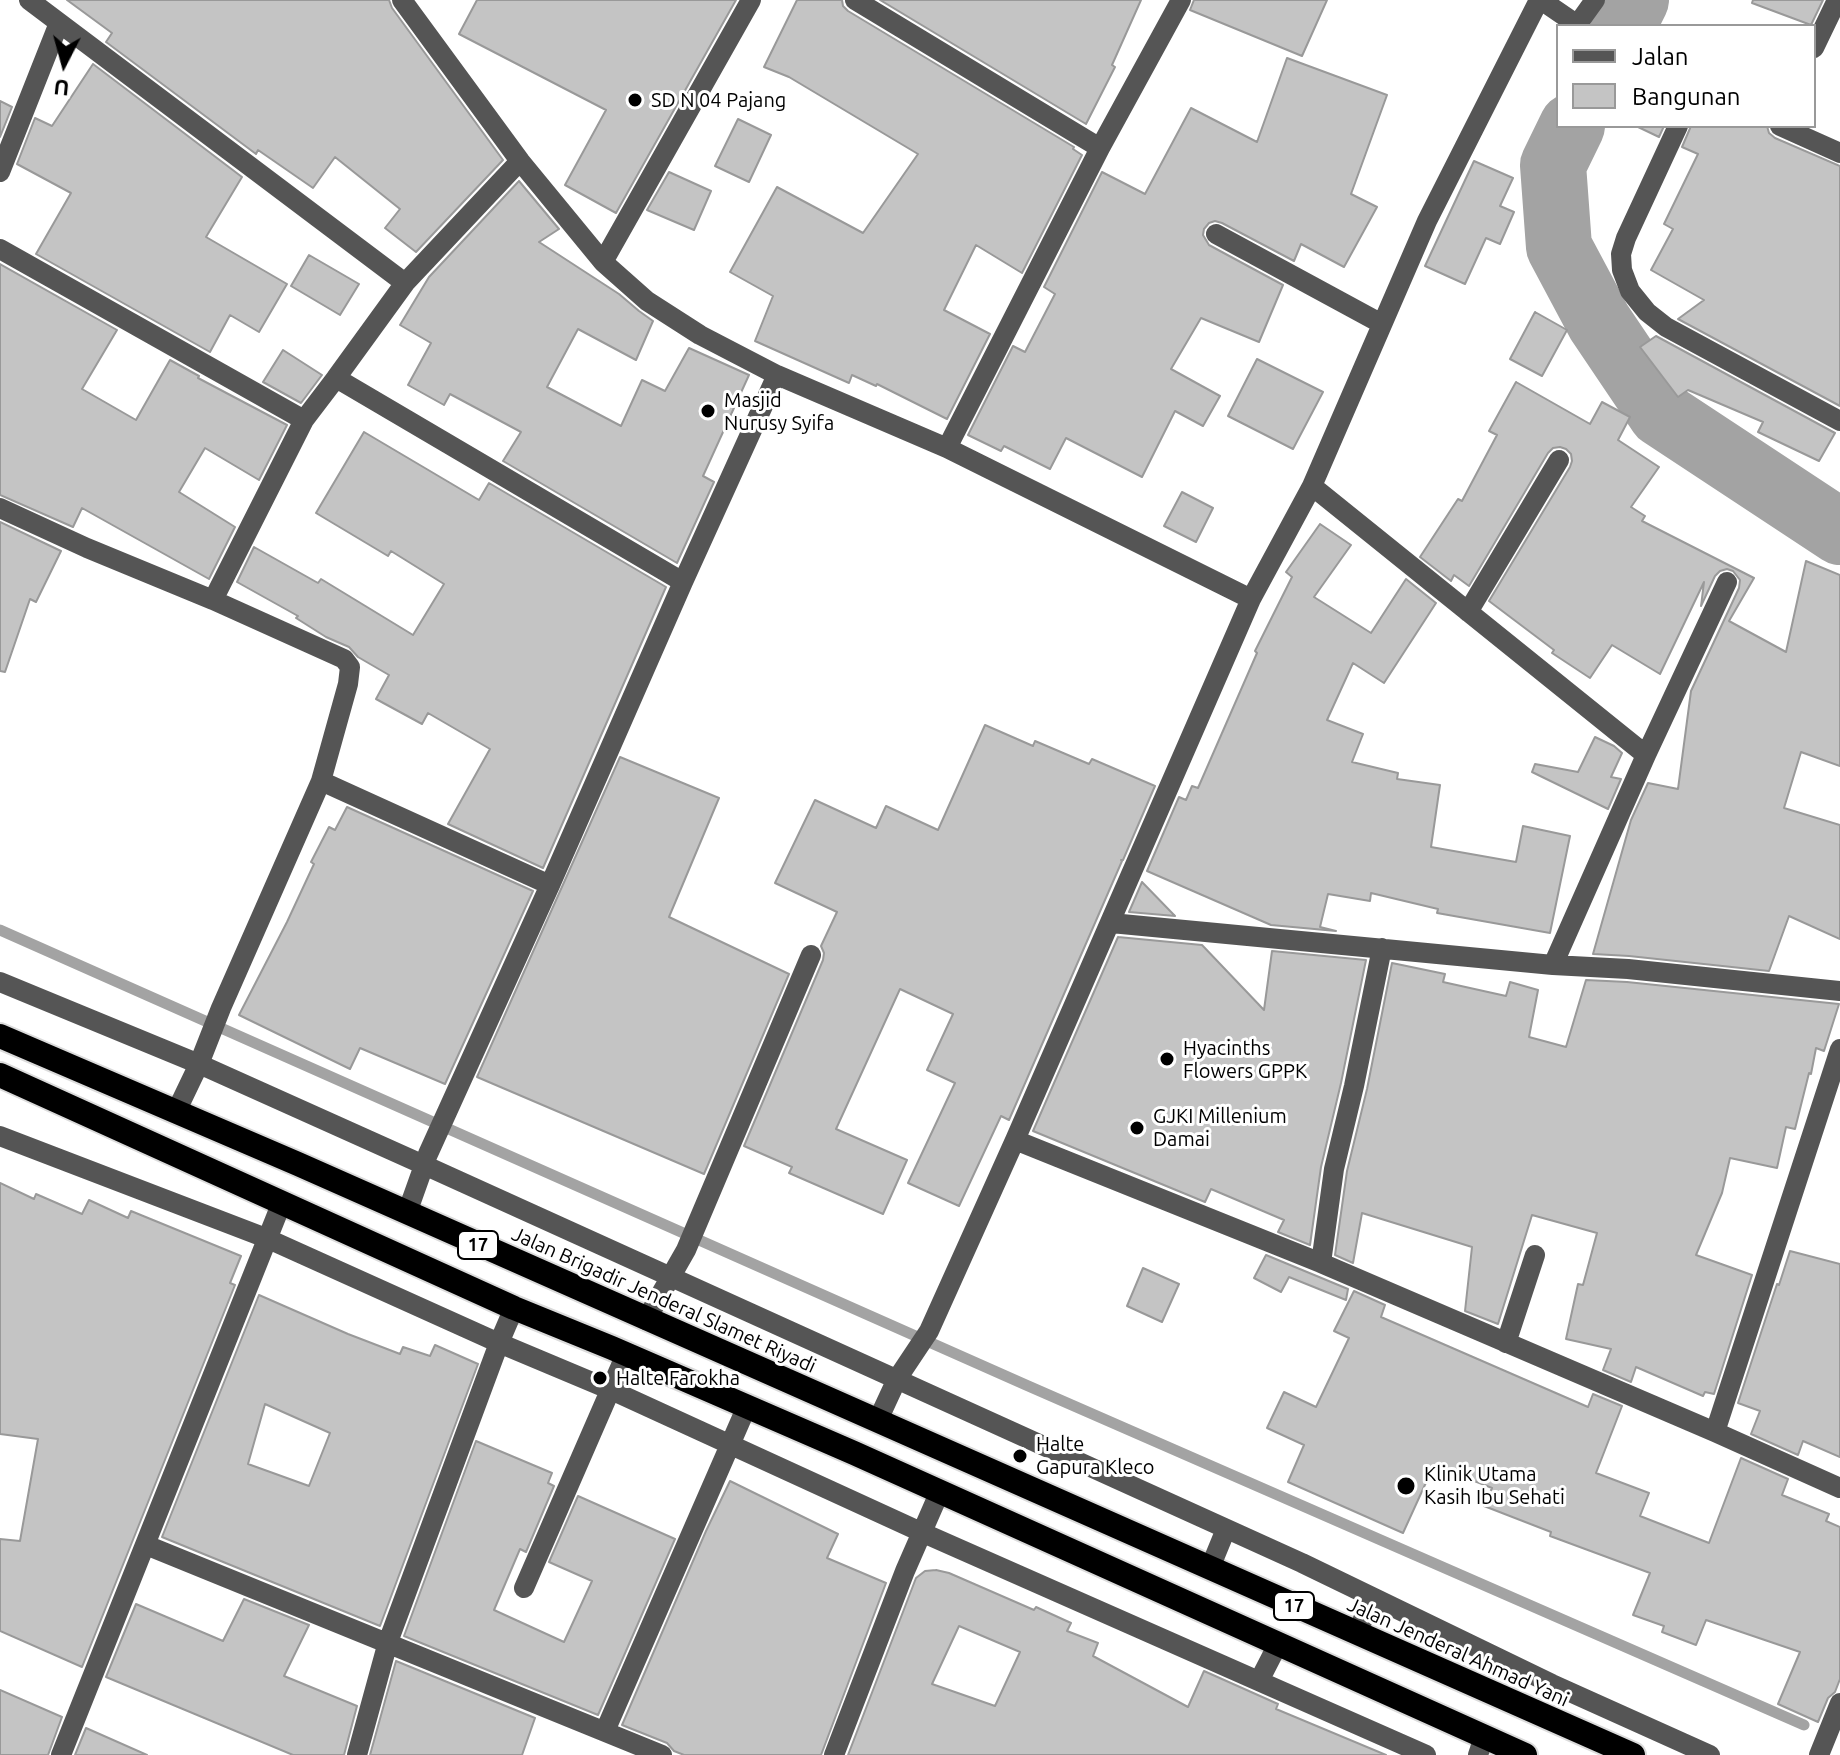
<!DOCTYPE html>
<style>
body{margin:0}
#map{position:relative;width:1840px;height:1755px;overflow:hidden;background:#fff;font-family:Ubuntu,sans-serif}
canvas{display:block}
.legend{position:absolute;left:1556px;top:24px;width:260px;height:104px;box-sizing:border-box;background:#fff;border:2px solid #999;margin:0;padding:10px 14px;list-style:none;font-size:24px;color:#000}
.legend li{display:flex;align-items:center;gap:16px;height:40px}
.legend b{width:40px;border:2px solid #999}
.north{position:absolute;left:24px;top:24px;width:80px;height:80px;-webkit-text-stroke:6px #fff;paint-order:stroke;rotate:186deg;font-size:22px;font-weight:700;line-height:32px;text-align:center;color:#000}
.north::after{content:'';display:block;margin:auto;width:28px;height:36px;background:#000;clip-path:polygon(50% 0,100% 100%,50% 72%,0 100%)}
</style>
<div id="map">
<canvas width="1840" height="1755"></canvas>
<ul class="legend">
<li><b style="height:10px;background:#555"></b>Jalan</li>
<li><b style="height:22px;background:#c4c4c4"></b>Bangunan</li>
</ul>
<div class="north">U</div>
</div>
<script>
const c = document.querySelector('canvas').getContext('2d');
c.lineJoin = 'round';
const toPath = rows => new Path2D(rows.map(r => 'M' + r).join(''));
function strokePath(path, color, width, dash) { c.strokeStyle = color; c.lineWidth = width; c.lineCap = dash ? 'butt' : 'round'; c.setLineDash(dash || []); c.stroke(path); }
function fillPath(path, color) { c.fillStyle = color; c.fill(path, 'evenodd'); }
function drawText(font, color, halo, rows, align = 'center') {
  c.font = font + ' Ubuntu,sans-serif'; c.lineWidth = 6; c.setLineDash([]); c.textBaseline = 'middle'; c.strokeStyle = halo; c.fillStyle = color; for (const [text, x, y, turn = 0] of rows) {
    c.save(); c.translate(x, y); c.rotate((+turn || 0) * Math.PI / 180); c.textAlign = isNaN(turn) ? turn : align; if (halo) c.strokeText(text, 0, 0); c.fillText(text, 0, 0); c.restore();
  }
}
const stream = toPath([
 [0,930,1026,1385,1804,1725]
]);
const river = toPath([
 [1623,26,1636,0],
 [1572,126,1553,165,1559,247,1599,322,1661,414,1840,532]
]);
const building = toPath([
 [67,0,389,0,392,8,503,160,416,252,385,228,400,209,335,157,313,188,258,150,256,154,106,42,112,33,67,0],
 [477,0,736,0,616,213,565,185,606,110,459,34,477,0],
 [797,0,842,0,843,6,848,11,1074,147,1073,149,1082,155,1022,273,976,245,944,310,990,334,947,419,877,384,876,386,852,375,849,383,755,341,773,296,730,272,777,187,863,233,918,154,789,77,764,67,797,0],
 [880,0,1141,0,1112,65,1115,67,1086,124,880,0],
 [1194,0,1327,0,1302,56,1190,10,1194,0],
 [1753,0,1823,0,1811,25,1752,3,1753,0],
 [1287,58,1387,95,1351,194,1377,207,1344,267,1301,244,1294,261,1222,223,1215,221,1209,223,1204,229,1203,235,1209,245,1283,285,1259,342,1201,318,1171,369,1220,396,1203,426,1175,411,1142,477,1066,438,1050,469,1004,446,1001,451,968,435,1013,346,1025,352,1055,294,1044,287,1102,172,1145,194,1191,108,1257,142,1287,58],
 [93,64,242,177,206,237,287,284,259,332,230,315,210,352,36,254,71,193,17,164,35,118,52,126,93,64],
 [0,101,12,107,0,137,0,101],
 [738,119,771,135,749,182,715,166,738,119],
 [1636,126,1664,126,1659,137,1636,126],
 [1691,126,1767,126,1769,133,1775,138,1840,166,1840,406,1678,319,1704,300,1651,270,1673,229,1664,224,1698,154,1682,147,1691,126],
 [1474,161,1513,178,1500,206,1514,212,1500,244,1486,238,1465,284,1425,266,1474,161],
 [669,172,711,191,694,230,647,210,669,172],
 [519,181,559,229,539,242,619,294,639,311,653,321,636,360,578,329,547,387,621,426,642,380,665,391,689,348,749,375,703,476,714,482,677,563,503,461,521,432,450,394,444,405,408,385,431,343,400,325,429,277,519,181],
 [309,255,359,284,340,315,291,286,309,255],
 [0,264,117,330,82,389,136,420,170,360,199,376,198,378,287,425,259,480,205,448,179,492,235,527,209,579,82,508,73,527,0,495,0,264],
 [1535,312,1567,330,1542,376,1510,359,1535,312],
 [1656,336,1835,433,1819,461,1758,432,1763,422,1688,390,1678,397,1640,347,1656,336],
 [283,350,322,375,301,403,263,382,283,350],
 [1257,359,1323,392,1293,449,1228,416,1257,359],
 [1516,382,1590,424,1602,402,1630,417,1618,440,1659,467,1631,507,1645,516,1642,521,1754,578,1729,621,1786,652,1806,561,1840,575,1840,766,1801,752,1784,808,1840,825,1840,939,1789,916,1769,971,1629,956,1593,954,1631,820,1648,783,1678,789,1691,691,1739,588,1740,580,1733,571,1727,569,1720,571,1715,576,1701,606,1704,582,1660,674,1612,645,1590,678,1552,653,1554,650,1489,601,1570,467,1572,461,1571,454,1566,449,1560,447,1553,448,1548,453,1469,586,1454,575,1451,581,1420,557,1458,499,1462,501,1497,435,1489,431,1516,382],
 [364,432,479,500,489,483,666,587,543,868,448,824,490,749,428,713,422,724,376,699,389,675,358,657,349,647,326,637,296,618,298,616,237,582,254,547,318,583,321,579,413,635,444,584,391,551,388,556,316,513,364,432],
 [1182,492,1213,508,1196,542,1164,526,1182,492],
 [0,522,61,551,36,602,30,599,5,672,0,671,0,522],
 [1320,524,1351,545,1314,597,1371,633,1406,579,1436,603,1384,683,1353,663,1327,720,1363,734,1352,762,1398,773,1397,779,1440,785,1431,847,1516,862,1523,826,1570,836,1550,933,1437,913,1438,909,1371,893,1370,901,1328,894,1320,927,1336,931,1271,925,1147,871,1179,797,1186,800,1192,786,1198,788,1257,653,1255,651,1292,577,1286,572,1320,524],
 [985,725,1033,746,1035,741,1089,764,1092,759,1155,786,1123,860,1121,860,1122,861,1009,1120,1001,1116,959,1206,908,1183,955,1083,927,1070,953,1014,900,989,836,1129,907,1160,883,1214,789,1173,792,1167,744,1146,823,960,824,953,821,946,837,912,775,883,815,800,876,828,886,806,938,830,985,725],
 [1595,737,1614,746,1622,753,1611,777,1621,779,1608,809,1532,772,1535,764,1578,772,1595,737],
 [620,757,719,798,669,917,789,974,704,1174,477,1077,620,757],
 [347,807,533,891,445,1084,360,1048,350,1069,239,1015,287,922,314,864,311,862,329,827,335,830,347,807],
 [1142,882,1175,916,1129,912,1142,882],
 [1118,937,1202,945,1264,1010,1272,951,1366,960,1341,1083,1321,1167,1310,1245,1278,1232,1284,1220,1211,1189,1205,1202,1033,1131,1118,937],
 [1392,963,1445,974,1443,982,1506,996,1510,982,1538,990,1529,1037,1566,1047,1586,980,1627,982,1839,1004,1824,1051,1816,1048,1811,1074,1809,1073,1795,1129,1786,1127,1777,1168,1730,1158,1722,1193,1696,1255,1752,1275,1714,1394,1705,1392,1703,1396,1636,1367,1631,1382,1603,1370,1611,1349,1566,1339,1578,1284,1583,1285,1597,1233,1532,1215,1498,1324,1465,1311,1472,1247,1362,1213,1353,1263,1335,1255,1347,1171,1367,1089,1392,963],
 [0,1183,34,1199,36,1194,82,1214,89,1200,128,1218,131,1211,241,1256,230,1283,235,1285,82,1667,0,1631,0,1539,20,1541,38,1439,0,1434,0,1183],
 [1790,1251,1840,1264,1840,1457,1803,1441,1798,1455,1751,1434,1760,1411,1738,1403,1777,1284,1779,1285,1790,1251],
 [1266,1255,1348,1289,1346,1300,1289,1277,1281,1292,1254,1278,1266,1255],
 [1143,1268,1179,1284,1162,1322,1127,1306,1143,1268],
 [1354,1291,1385,1305,1381,1317,1588,1407,1593,1394,1622,1406,1596,1473,1649,1493,1640,1516,1709,1543,1741,1458,1788,1479,1782,1495,1829,1514,1826,1521,1840,1527,1840,1679,1835,1692,1828,1698,1818,1722,1778,1704,1800,1652,1706,1620,1696,1645,1662,1632,1664,1626,1633,1615,1650,1573,1550,1536,1551,1532,1484,1506,1492,1488,1434,1465,1403,1533,1288,1482,1304,1445,1267,1428,1284,1392,1316,1407,1349,1338,1334,1331,1354,1291],
 [259,1295,348,1334,400,1354,403,1347,430,1356,435,1345,478,1364,380,1626,162,1537,259,1295],
 [265,1404,330,1433,309,1486,248,1464,265,1404],
 [476,1441,552,1473,548,1483,554,1486,526,1552,520,1549,494,1610,564,1642,592,1581,549,1562,578,1496,675,1539,598,1715,404,1636,476,1441],
 [730,1481,838,1534,827,1558,886,1583,821,1755,684,1755,674,1751,667,1743,622,1725,706,1531,730,1481],
 [936,1570,949,1573,1034,1610,1036,1607,1071,1623,1067,1631,1098,1643,1093,1656,1188,1707,1204,1671,1278,1704,1276,1709,1386,1755,848,1755,916,1578,925,1571,936,1570],
 [959,1626,1020,1652,995,1706,932,1684,959,1626],
 [244,1599,309,1625,284,1676,357,1706,344,1755,293,1755,106,1677,136,1604,223,1641,244,1599],
 [396,1661,535,1718,522,1755,370,1755,396,1661],
 [0,1690,62,1717,48,1755,0,1755,0,1690],
 [86,1728,147,1755,75,1755,86,1728]
]);
const minor = toPath([
 [29,0,405,283,336,378,683,582],
 [402,0,520,161,603,262,647,301,700,335,777,375],
 [855,0,1100,148],
 [1541,0,1579,26],
 [1577,25,1595,0],
 [1814,48,1837,0],
 [1678,126,1626,238,1621,254,1622,270,1630,291,1647,312,1666,327,1840,421],
 [1780,126,1840,153],
 [0,172,59,23],
 [1216,234,1382,324],
 [0,249,304,420],
 [603,262,751,0],
 [405,283,520,161],
 [336,378,304,420,213,600,344,659,350,667,348,684,321,781,550,885],
 [947,448,1100,148,1181,0],
 [1312,486,1646,755],
 [0,508,87,548,213,600],
 [1468,612,1559,460],
 [1111,923,1553,965,1628,969,1840,991],
 [1553,965,1646,755,1727,582],
 [0,982,199,1064,424,1165,1302,1563,1552,1684,1710,1755],
 [176,1112,199,1064,221,1008,321,781],
 [0,1136,266,1238,499,1343,611,1390,921,1532,1426,1755],
 [1015,1140,1321,1263,1715,1432,1840,1488],
 [407,1213,428,1154,550,885,683,582,777,375,947,448,1251,599],
 [1321,1263,1334,1169,1354,1086,1382,948],
 [646,1320,686,1250,811,955],
 [1506,1343,1535,1255],
 [878,1420,897,1379,929,1331,1015,1140,1251,599,1312,486,1427,221,1539,0],
 [1715,1432,1840,1049],
 [146,1545,662,1755],
 [1210,1568,1226,1529],
 [524,1588,626,1354],
 [1357,1634,1372,1597],
 [1259,1681,1278,1644],
 [605,1731,747,1406],
 [61,1755,282,1202],
 [357,1755,388,1642,499,1343,514,1308],
 [834,1755,905,1571,940,1491],
 [1478,1755,1484,1737],
 [1819,1755,1840,1703]
]);
const highway = toPath([
 [0,1036,298,1164,1633,1755],
 [0,1075,514,1308,612,1348,854,1453,1525,1755]
]);
const markers = [
 [635,100,8,"#000"],
 [708,411,8,"#000"],
 [1167,1059,8,"#000"],
 [1137,1128,8,"#000"],
 [600,1378,8,"#000"],
 [1020,1456,8,"#000"],
 [1406,1486,10,"#000"]
];
const shields = [
 [478,1245,40],
 [1294,1606,40]
];
const shieldNames = [
 ["17",478,1245],
 ["17",1294,1606]
];
const poiNames = [
 ["SD N 04 Pajang",651,100],
 ["Masjid",724,400],
 ["Nurusy Syifa",724,423],
 ["Hyacinths",1183,1048],
 ["Flowers GPPK",1183,1071],
 ["GJKI Millenium",1153,1116],
 ["Damai",1153,1139],
 ["Halte Farokha",616,1378],
 ["Halte",1036,1444],
 ["Gapura Kleco",1036,1467],
 ["Klinik Utama",1424,1474],
 ["Kasih Ibu Sehati",1424,1497]
];
const streetNames = [
 ["Jalan Brigadir Jenderal Slamet Riyadi",664,1300,24],
 ["Jalan Jenderal Ahmad Yani",1458,1652,24]
];
strokePath(stream, '#a3a3a3', 11);
strokePath(river, '#a3a3a3', 66);
fillPath(building, '#c4c4c4');
strokePath(building, '#999', 2);
strokePath(highway, '#dbdbdb', 28);
strokePath(minor, '#555', 20);
strokePath(highway, '#000', 24);
for (const [x, y, r, color] of markers) { const dot = new Path2D(); dot.arc(x, y, r, 0, 2 * Math.PI); c.fillStyle = color; c.fill(dot); strokePath(dot, '#fff', 3); }
for (const [x, y, w] of shields) { const box = new Path2D(); box.roundRect(x - w / 2, y - 14, w, 28, 6); c.fillStyle = '#fff'; c.fill(box); strokePath(box, '#000', 2); }
drawText('bold 18px', '#000', null, shieldNames);
drawText('20px', '#000', '#fff', poiNames, 'left');
drawText('20px', '#000', '#fff', streetNames);
</script>
